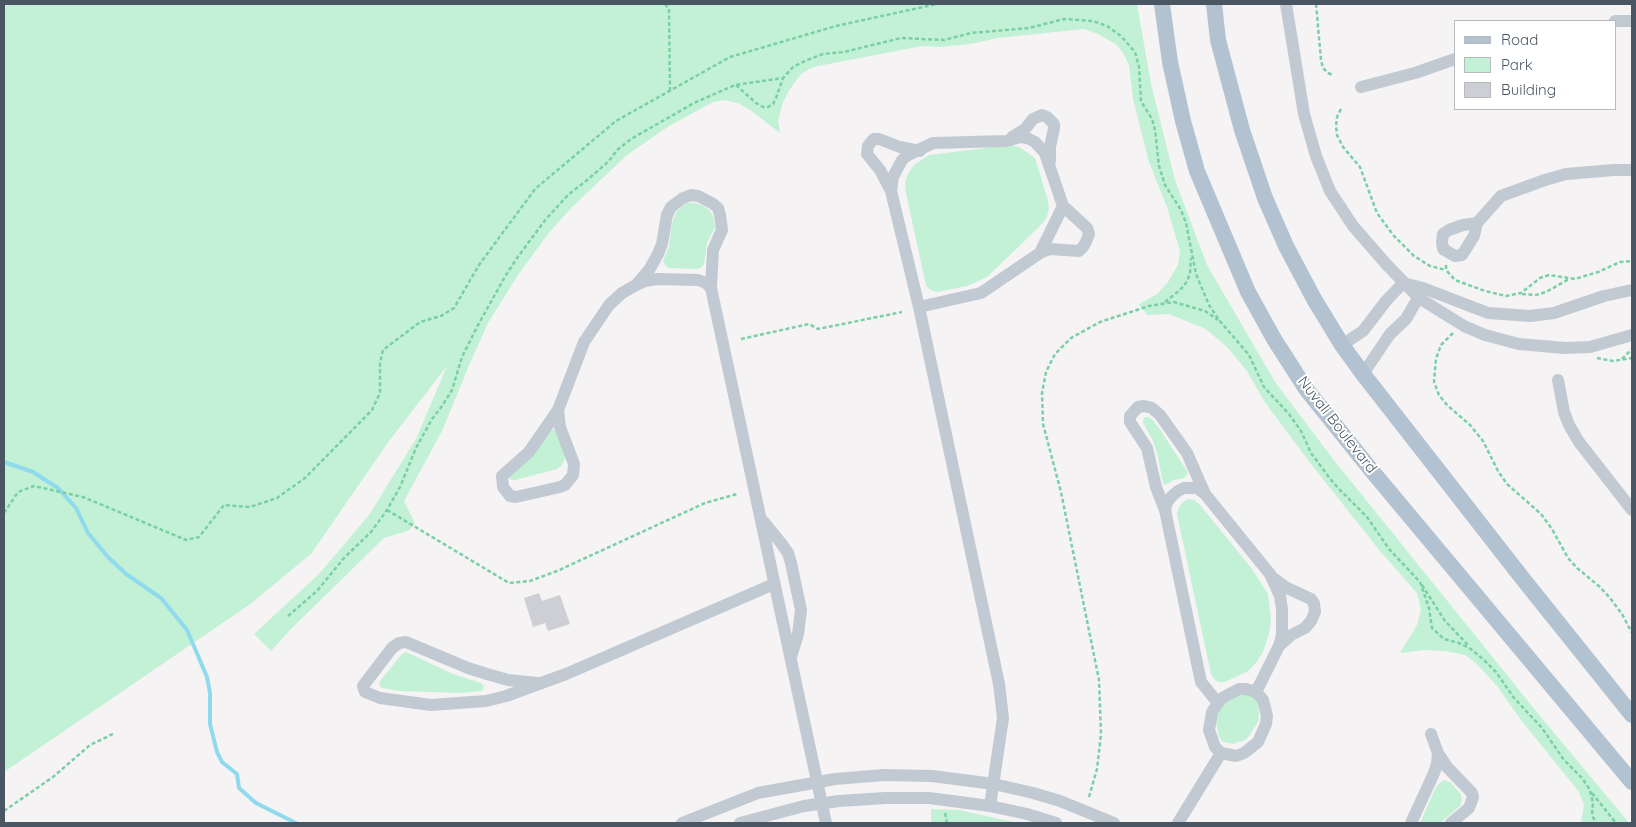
<!DOCTYPE html>
<style>
body{margin:0}
#map{position:relative;width:1636px;height:827px;overflow:hidden;background:#f5f3f3;font-family:Quicksand,sans-serif}
canvas{display:block}
.frame{position:absolute;inset:0;border:5px solid #4a5661;pointer-events:none}
.legend{position:absolute;left:1454px;top:20px;width:162px;height:90px;box-sizing:border-box;background:#fff;border:1px solid #b7bbc0;margin:0;padding:6px 9px;list-style:none;font-size:15px;color:#4a5661}
.legend li{display:flex;align-items:center;gap:10px;height:25px}
.legend b{width:25px;border:1px solid #b7bbc0}
</style>
<div id="map">
<canvas width="1636" height="827"></canvas>
<div class="frame"></div>
<ul class="legend">
<li><b style="height:6px;background:#b3c2d1"></b>Road</li>
<li><b style="height:14px;background:#c3f1d5"></b>Park</li>
<li><b style="height:14px;background:#cdcfd5"></b>Building</li>
</ul>
</div>
<script>
const c = document.querySelector('canvas').getContext('2d');
c.lineJoin = 'round';
function fillPath(path, color) { c.fillStyle = color; c.fill(path, 'evenodd'); }
const toPath = rows => new Path2D(rows.map(r => 'M' + r).join(''));
function strokePath(path, color, width, dash) { c.strokeStyle = color; c.lineWidth = width; c.lineCap = dash ? 'butt' : 'round'; c.setLineDash(dash || []); c.stroke(path); }
function drawText(font, color, halo, rows, align = 'center') {
  c.font = font + ' Quicksand,sans-serif'; c.lineWidth = 4; c.setLineDash([]); c.textBaseline = 'middle'; c.strokeStyle = halo; c.fillStyle = color; for (const [text, x, y, turn = 0] of rows) {
    c.save(); c.translate(x, y); c.rotate((+turn || 0) * Math.PI / 180); c.textAlign = isNaN(turn) ? turn : align; if (halo) c.strokeText(text, 0, 0); c.fillText(text, 0, 0); c.restore();
  }
}
const green = toPath([
 [4,4,1137,4,1151,84,1175,180,1207,265,1275,382,1333,459,1536,711,1629,823,1581,823,1584,805,1579,792,1521,720,1497,686,1477,664,1465,655,1445,651,1424,650,1400,653,1417,625,1421,610,1417,593,1380,551,1311,464,1264,401,1247,371,1227,347,1206,329,1169,314,1147,315,1139,304,1157,294,1168,282,1178,265,1180,251,1167,207,1149,162,1133,99,1129,65,1123,53,1117,45,1098,34,1084,29,998,38,970,44,940,47,922,46,813,67,801,74,790,89,783,102,778,121,780,133,753,112,740,104,726,100,713,102,669,126,627,155,571,208,548,234,518,275,488,323,470,363,442,431,404,501,415,523,410,530,384,538,290,630,271,651,254,634,319,574,369,515,416,439,447,366,389,441,311,554,249,605,4,772],
 [1011,145,1021,148,1035,158,1048,201,1049,209,1046,219,1039,227,987,277,967,286,937,292,931,290,927,287,925,281,906,193,905,182,908,174,914,165,929,155],
 [687,203,694,203,702,205,709,210,713,216,715,227,707,243,704,264,701,268,696,269,669,268,665,265,663,261,669,247,672,223,677,211],
 [1144,417,1148,417,1153,420,1159,428,1187,471,1188,473,1184,478,1174,480,1165,485,1163,483,1157,453,1153,441,1143,423],
 [552,429,556,431,565,453,565,459,562,465,557,469,515,480,511,480,509,477],
 [1188,499,1195,500,1200,505,1252,569,1268,594,1271,619,1269,634,1263,652,1256,663,1248,671,1225,682,1218,682,1214,679,1211,674,1177,514,1179,507,1183,502],
 [406,652,453,674,481,683,483,685,484,689,481,691,461,693,399,691,382,688,379,685,380,681,402,654],
 [1235,694,1250,694,1257,702,1259,713,1258,722,1249,736,1245,740,1233,744,1223,742,1219,737,1216,722,1218,713,1224,703],
 [1443,780,1450,782,1460,793,1462,799,1460,806,1440,823,1420,823,1436,787],
 [931,809,959,810,1018,823,931,823]
]);
const stream = toPath([
 [4,462,33,472,58,488,76,508,88,533,108,557,126,574,161,598,187,630,207,677,210,693,210,724,217,752,222,762,237,774,239,788,256,803,296,823]
]);
const building = toPath([
 [539,593,542,601,560,595,570,624,548,631,545,623,533,627,524,598]
]);
const path = toPath([
 [665,4,669,9,670,90],
 [1316,4,1321,60,1323,68,1328,73,1333,75],
 [736,85,756,103,763,107,768,107,773,104,776,98,783,78],
 [1341,109,1337,117,1336,126,1337,135,1343,147,1360,167,1377,213,1394,236,1414,256,1430,266,1446,270],
 [1446,265,1446,270,1455,280,1485,291,1506,296,1521,293,1540,278,1549,275,1575,279,1598,272,1620,262,1632,261],
 [1522,294,1536,295,1546,292,1569,279],
 [1165,302,1180,290,1186,283,1190,274,1191,258],
 [1453,333,1441,345,1436,359,1434,382,1439,395,1447,405,1470,425,1483,441,1498,471,1507,484,1541,514,1552,529,1568,558,1577,568,1600,587,1610,598,1622,614,1632,633],
 [741,339,809,324,818,329,902,312],
 [1597,358,1613,361,1632,358],
 [1622,359,1632,349],
 [387,510,509,583,530,581,557,571,705,503,737,494],
 [4,513,18,492,34,486,83,497,186,540,199,537,224,505,250,507,277,498,305,478,372,410,380,393,380,363,383,350,420,322,441,316,454,308,479,265,535,189,616,121,730,57,836,26,937,4],
 [1422,585,1445,621,1469,646],
 [288,616,317,591,344,558,371,532,387,510,400,487,416,448,432,419,442,406,452,390,462,357,478,325,506,275,517,258,546,219,568,195,586,181,609,161,617,150,631,139,694,103,735,85,783,78,793,67,807,60,823,54,844,52,901,38,944,40,971,33,1029,28,1064,19,1093,21,1107,26,1121,36,1135,52,1139,67,1141,101,1152,119,1155,130,1159,166,1165,185,1181,210,1186,223,1196,274,1209,305,1219,320,1249,355,1264,387,1289,414,1301,431,1311,453,1328,476,1338,488,1367,517,1389,549,1420,582,1429,608,1432,628,1444,639,1459,643,1471,649,1485,661,1496,672,1514,698,1542,728,1564,760,1582,778,1590,790,1593,803,1592,815,1596,823],
 [1592,793,1616,823],
 [1089,797,1097,769,1101,734,1099,680,1061,492,1043,424,1042,393,1046,372,1055,354,1071,338,1100,322,1149,306,1174,302,1205,311,1218,320],
 [4,811,53,777,90,745,115,733],
 [945,813,947,823]
]);
const minor = toPath([
 [1286,4,1304,114,1316,156,1330,191,1353,226,1387,265,1419,298,1464,326,1485,335,1519,344,1565,348,1590,347,1632,335],
 [1615,21,1632,21],
 [1361,87,1415,73,1455,59],
 [1012,137,1025,129,1033,119,1042,115,1047,117,1054,124,1054,128,1050,147,1050,161],
 [891,191,880,170,867,154,868,146,871,142,874,139,879,139,900,147,920,151],
 [1477,223,1463,225,1449,230,1443,234,1442,242,1443,249,1455,256,1462,255,1474,236,1477,223,1501,196,1545,180,1566,174,1614,170,1632,170],
 [1040,253,1050,249,1079,251,1083,247,1086,242,1089,234,1087,228,1063,206],
 [1403,283,1423,288,1488,313,1530,316,1554,313,1604,296,1632,290],
 [637,284,649,270,658,254,662,244,667,215,671,207,683,198,691,195,698,196,712,203,718,208,720,215,722,230,713,250,711,288],
 [919,307,981,293,1040,253,1063,206,1045,153,1035,142,1027,138,1021,137,1006,141,933,143,908,155,902,160,893,177,891,191,919,307,999,684,1003,718,990,806],
 [1342,345,1363,331,1386,301,1403,283],
 [1363,374,1390,334,1406,319,1422,291],
 [1558,380,1564,412,1569,425,1579,442,1632,510],
 [558,410,560,427,574,464,573,475,565,485,560,487,516,497,510,496,503,487,502,476,529,452,558,410,584,342,609,305,622,293,636,285,645,281,658,279,698,280,706,283,711,288,826,823],
 [1165,510,1156,487,1147,448,1130,422,1130,416,1138,407,1144,406,1152,408,1160,415,1187,453,1205,494],
 [763,521,781,543,788,553,791,563,801,610,798,634,791,657],
 [1272,577,1287,588,1311,599,1314,603,1315,612,1311,621,1305,628,1291,635,1279,646],
 [538,683,508,680,487,674,468,668,406,642,399,643,392,648,363,686,365,692,380,698,431,705,486,701,506,696,566,674,774,584],
 [1239,689,1246,689,1256,692,1263,700,1267,716,1266,724,1258,742,1244,753,1236,756,1221,753,1215,747,1209,730,1212,712,1218,703,1222,698,1239,689],
 [1218,703,1201,682,1165,510,1167,502,1172,496,1178,491,1184,488,1197,488,1205,494,1270,574,1280,596,1282,609,1282,635,1279,646,1256,692],
 [1431,734,1438,753,1447,767,1472,793,1473,797,1469,808,1451,823],
 [682,823,758,793,835,779,884,775,932,776,994,784,1033,793,1060,801,1114,823],
 [740,823,804,806,839,801,885,798,929,798,990,806,1027,814,1056,823],
 [1178,823,1221,753],
 [1411,823,1434,773,1437,764,1438,753]
]);
const major = toPath([
 [1162,4,1170,62,1183,121,1197,171,1248,292,1274,339,1306,389,1372,471,1632,782],
 [1214,4,1218,40,1242,130,1265,198,1286,246,1314,299,1342,345,1363,374,1523,579,1632,715]
]);
const streetNames = [
 ["Nuvali Boulevard",1337,425,52]
];
fillPath(green, '#c3f1d5');
strokePath(stream, '#90daee', 4);
fillPath(building, '#cdcfd5');
strokePath(path, '#7ad0a6', 2.5, [4, 2.5]);
strokePath(minor, '#c1cad2', 12);
strokePath(major, '#b3c2d1', 16);
drawText('15px', '#4a5661', '#fff', streetNames);
</script>
